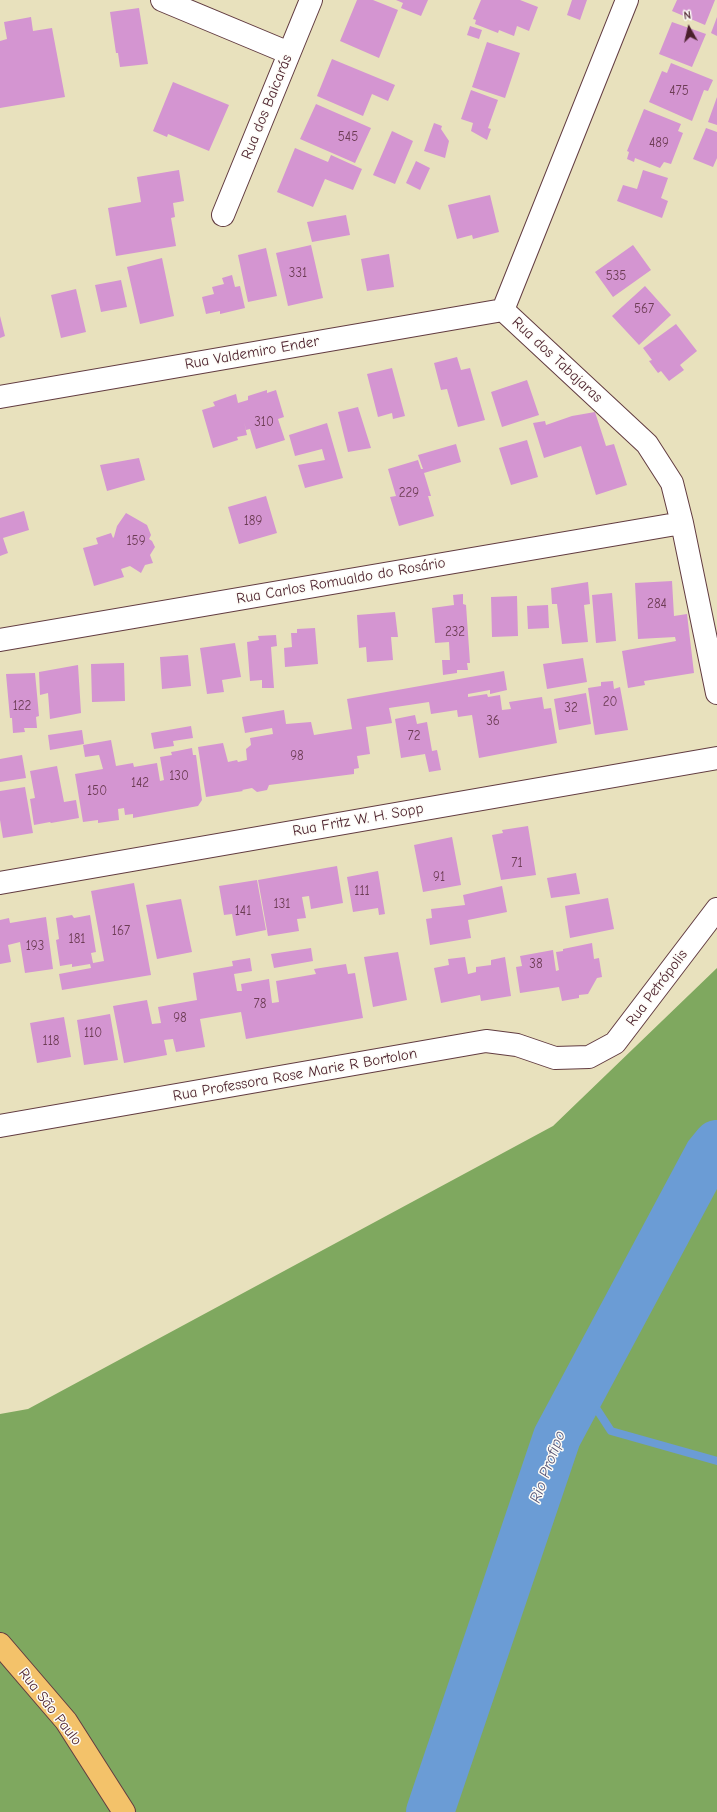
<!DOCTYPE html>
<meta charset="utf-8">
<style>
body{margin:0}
#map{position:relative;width:717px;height:1812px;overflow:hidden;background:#e8e1bd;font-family:"Comic Neue",sans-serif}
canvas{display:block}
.north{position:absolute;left:669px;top:8px;width:40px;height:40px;-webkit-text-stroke:3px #fdfcf7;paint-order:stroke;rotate:352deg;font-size:11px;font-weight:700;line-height:16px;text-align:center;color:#4a1f2b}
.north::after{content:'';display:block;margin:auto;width:14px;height:18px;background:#4a1f2b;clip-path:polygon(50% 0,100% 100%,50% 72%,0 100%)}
</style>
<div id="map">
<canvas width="717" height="1812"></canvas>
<div class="north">N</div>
</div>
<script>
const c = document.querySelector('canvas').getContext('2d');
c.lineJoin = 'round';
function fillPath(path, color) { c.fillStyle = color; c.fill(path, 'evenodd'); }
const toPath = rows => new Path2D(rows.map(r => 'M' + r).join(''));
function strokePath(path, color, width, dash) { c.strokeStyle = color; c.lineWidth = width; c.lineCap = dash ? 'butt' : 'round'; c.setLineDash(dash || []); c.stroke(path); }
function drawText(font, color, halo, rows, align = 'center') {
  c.font = font + ' "Comic Neue",sans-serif'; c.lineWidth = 3; c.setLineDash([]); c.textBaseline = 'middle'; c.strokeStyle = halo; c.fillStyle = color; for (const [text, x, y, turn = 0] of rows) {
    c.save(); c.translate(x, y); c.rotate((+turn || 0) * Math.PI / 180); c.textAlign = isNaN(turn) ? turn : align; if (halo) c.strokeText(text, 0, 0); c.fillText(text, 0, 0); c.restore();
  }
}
const forest = toPath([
 [717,968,717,1812,0,1812,0,1414,28,1409,553,1126]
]);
const stream = toPath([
 [583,1388,611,1431,717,1461]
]);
const river = toPath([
 [430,1812,557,1437,708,1155,717,1144]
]);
const building = toPath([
 [357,0,373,0,398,10,379,58,340,41],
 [396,0,428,0,421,16,401,8,403,3],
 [481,0,520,0,538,7,529,31,517,26,514,36,499,30,498,33,475,24,476,20,473,19],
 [572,0,587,0,580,20,567,15],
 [677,0,715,0,705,25,672,11],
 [139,8,148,64,120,67,118,53,116,53,110,12],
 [31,17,33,31,52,28,65,97,0,108,0,41,7,39,4,22],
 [717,17,717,36,711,33],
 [672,22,706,34,692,67,659,54],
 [470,26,482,30,479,39,467,35],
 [487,42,520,53,505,98,472,87],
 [332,59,395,85,388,101,372,94,363,116,317,96],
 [671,63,713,80,708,91,704,90,692,121,649,102,662,71,667,73],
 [173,82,229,105,209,151,168,134,167,137,153,131],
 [471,90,498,100,488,128,491,129,487,140,471,131,473,123,461,119],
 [717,97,717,125,708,122],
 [316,104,371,128,355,163,300,139],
 [644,109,681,124,678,131,683,133,671,164,664,162,660,168,635,158,634,162,627,159,629,152,627,151],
 [434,123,442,126,441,129,449,141,445,158,424,151],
 [706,128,717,132,717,158,713,167,693,159],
 [392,131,413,141,395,184,373,175],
 [295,148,328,162,331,155,362,169,353,190,325,179,313,207,277,192],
 [416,161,430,168,420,190,406,183],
 [179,170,184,201,173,203,175,217,171,218,176,246,116,256,108,208,141,202,137,177],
 [643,170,668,178,661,198,668,201,662,218,617,201,623,185,637,189],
 [490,195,499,232,473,239,472,235,457,239,448,205],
 [346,215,350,235,312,242,307,222],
 [311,245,323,298,288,306,276,253],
 [633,245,651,270,613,297,595,272],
 [266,248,277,296,248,302,238,255],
 [389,254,394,287,367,291,361,259],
 [162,258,174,316,140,324,127,267],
 [232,275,235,287,240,286,245,308,220,314,220,311,206,314,202,297,214,294,212,287,224,284,222,278],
 [121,280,127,307,101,312,95,285],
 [645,286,671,315,639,345,612,316],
 [76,289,86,332,61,338,51,295],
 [0,316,5,336,0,338],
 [676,324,697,351,680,365,684,370,669,381,661,371,658,373,649,361,652,360,643,348],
 [457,357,461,370,470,368,485,420,458,427,447,389,441,390,434,363],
 [392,368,405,416,393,419,392,413,378,417,367,374],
 [527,380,539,415,502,427,491,392],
 [267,390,267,393,276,390,284,417,278,419,285,440,256,449,250,429,246,430,244,422,247,435,237,437,238,440,213,448,202,410,215,406,213,402,236,394,238,403,248,400,248,396],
 [358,407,371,448,348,452,338,412],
 [595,412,606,446,614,444,627,485,596,495,581,446,544,458,533,423,545,421,546,425,572,416],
 [327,423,343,478,305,488,298,465,325,460,322,449,295,456,289,435],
 [527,440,538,477,511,485,499,448],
 [456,444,461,462,424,473,431,496,428,496,434,516,399,526,390,497,396,496,388,469,418,460,421,469,423,469,418,455],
 [139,458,145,480,107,491,100,465],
 [266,496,277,533,239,544,228,507],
 [24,511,29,530,3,538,8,553,0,556,0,518],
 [126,513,147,525,151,535,149,539,152,541,155,547,150,555,153,563,145,565,141,573,130,566,121,569,124,577,94,586,83,548,98,544,96,538,111,533,113,538,114,537,117,526],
 [672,581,674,616,687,614,694,673,644,681,645,685,628,688,622,651,676,641,675,637,638,639,635,583],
 [588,582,590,604,584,605,588,642,562,644,557,604,552,604,551,588],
 [612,593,616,641,596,643,592,595],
 [463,594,463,604,466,605,470,663,467,663,468,670,457,670,457,673,443,675,442,660,450,660,449,642,435,643,432,608,454,605,453,595],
 [517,596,518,636,492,637,491,597],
 [548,605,549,628,528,629,527,606],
 [395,612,398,637,391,637,393,660,367,662,366,647,359,648,357,615],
 [315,628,318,664,285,667,284,648,292,647,291,633,297,633,297,629],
 [276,635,277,646,271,647,274,688,262,688,262,680,250,681,247,642,259,640,258,636],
 [235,643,241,677,222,680,224,692,207,694,200,648],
 [188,655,191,686,162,689,160,657],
 [583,658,587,682,547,689,543,664],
 [124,663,125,701,92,702,91,664],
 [78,665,81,713,50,719,48,693,40,695,39,672],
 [504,671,507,690,490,694,490,690,468,694,468,697,487,694,488,697,500,695,502,710,511,709,509,702,542,697,544,709,551,708,557,743,479,758,472,715,458,717,457,710,431,714,429,702,389,708,392,723,366,727,370,754,357,756,359,768,354,769,354,774,269,785,267,790,257,792,252,788,242,790,243,791,206,797,198,747,223,743,228,762,237,760,238,762,247,760,246,749,251,745,250,738,273,734,272,728,245,733,242,717,284,710,286,724,311,722,314,735,352,729,347,699],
 [35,673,39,716,36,717,37,728,24,728,25,732,13,733,12,718,10,718,6,674],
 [613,681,614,689,620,687,628,730,595,735,588,688,601,686,601,682],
 [586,693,591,724,559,730,554,699],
 [415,715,417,724,427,722,432,751,437,750,441,770,429,772,425,754,401,758,395,719],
 [191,726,193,738,173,741,174,746,154,749,151,733],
 [82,730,84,744,50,750,48,735],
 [111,740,116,766,133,763,134,767,157,763,160,781,164,780,160,757,172,755,171,752,177,751,192,748,193,755,196,755,202,800,198,806,133,818,133,814,125,815,124,808,118,809,119,820,98,823,98,820,83,822,75,774,103,769,99,755,85,757,83,745],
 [22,755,26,778,0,782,0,759],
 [57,766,64,802,76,800,79,818,51,823,50,822,34,825,30,799,35,798,30,771],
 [25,787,33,833,3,838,0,820,0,791],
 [528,826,536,875,501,880,492,835,503,833,502,830],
 [452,837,461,885,423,892,414,845],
 [337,866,343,903,311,909,309,896,302,897,306,918,297,919,299,931,268,936,258,880],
 [378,871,385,914,379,915,378,908,353,912,347,877],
 [576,873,580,894,551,898,547,878],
 [257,880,266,930,236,936,232,914,224,915,219,886],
 [134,883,151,975,62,990,59,974,91,968,90,964,72,967,72,964,60,966,56,940,59,939,56,918,72,915,74,918,90,915,96,952,91,953,93,963,104,961,91,891],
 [502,886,507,912,468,920,471,938,430,945,426,919,432,918,431,909,465,905,463,895],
 [608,898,614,929,570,938,565,906],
 [181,899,192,952,157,959,146,905],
 [46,917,53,969,25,973,20,942,8,945,11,962,0,964,0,920,9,918,10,923],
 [592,943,594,959,599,958,602,977,597,978,588,994,579,995,579,998,562,1001,559,987,520,993,516,967,522,966,520,956,553,950,556,971,559,970,556,952,563,951,563,949],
 [311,948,313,961,274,968,271,954],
 [398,952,407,1000,373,1007,364,957],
 [465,957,468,974,476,972,476,967,491,965,491,960,505,957,511,996,481,1001,480,995,441,1003,434,968,449,965,448,959],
 [250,958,252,971,234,974,237,991,242,991,241,984,269,979,272,1003,279,1002,276,981,316,974,314,969,346,964,348,974,355,973,363,1018,246,1039,241,1012,200,1019,205,1047,176,1052,173,1039,164,1040,167,1055,124,1063,113,1006,147,1000,152,1024,161,1023,158,1007,197,1000,193,973,233,966,232,961],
 [110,1014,118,1060,84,1065,77,1020],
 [64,1017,71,1057,37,1063,30,1023]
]);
const minor = toPath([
 [162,0,289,53],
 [223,215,311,0],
 [503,310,647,444,672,483,682,523,717,693],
 [503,310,627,0],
 [0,397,503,310],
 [0,640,682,523],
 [0,883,717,758],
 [0,1126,486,1041,517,1045,555,1058,589,1057,615,1043,717,909]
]);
const primary = toPath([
 [0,1644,66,1721,124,1812]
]);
const numberNames = [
 ["475",679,91],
 ["545",348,137],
 ["489",659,143],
 ["331",298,273],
 ["535",616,276],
 ["567",644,309],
 ["310",264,422],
 ["229",409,493],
 ["189",253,521],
 ["159",136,541],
 ["284",657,604],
 ["232",455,632],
 ["20",610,702],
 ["122",22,706],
 ["32",571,708],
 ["36",493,721],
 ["72",414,736],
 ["98",297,756],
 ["130",179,776],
 ["142",140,783],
 ["150",97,791],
 ["71",517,863],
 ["91",439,877],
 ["111",362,891],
 ["131",282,904],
 ["141",243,911],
 ["167",121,931],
 ["181",77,939],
 ["193",35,946],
 ["38",536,964],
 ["78",260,1004],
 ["98",180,1018],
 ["110",93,1033],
 ["118",51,1041]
];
const streetNames = [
 ["Rua dos Baicarás",267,107,-68],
 ["Rua Valdemiro Ender",252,353,-10],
 ["Rua dos Tabajaras",557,360,43],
 ["Rua Carlos Romualdo do Rosário",341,581,-10],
 ["Rua Fritz W. H. Sopp",358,820,-10],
 ["Rua Petrópolis",657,988,-53],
 ["Rua Professora Rose Marie R Bortolon",295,1075,-10],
 ["Rua São Paulo",50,1707,52]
];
const waterNames = [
 ["Rio Profipo",548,1467,-70]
];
fillPath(forest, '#7fa85f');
strokePath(stream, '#6b9cd5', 8);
strokePath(river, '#6b9cd5', 48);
fillPath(building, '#d495d1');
strokePath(minor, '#623c41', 24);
strokePath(primary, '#623c41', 24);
strokePath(minor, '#fff', 22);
strokePath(primary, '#f3c26a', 22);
drawText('13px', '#6c3c54', null, numberNames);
drawText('15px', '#4a1f2b', '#fdfcf7', streetNames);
drawText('italic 16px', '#595777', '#fdfcf7', waterNames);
</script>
